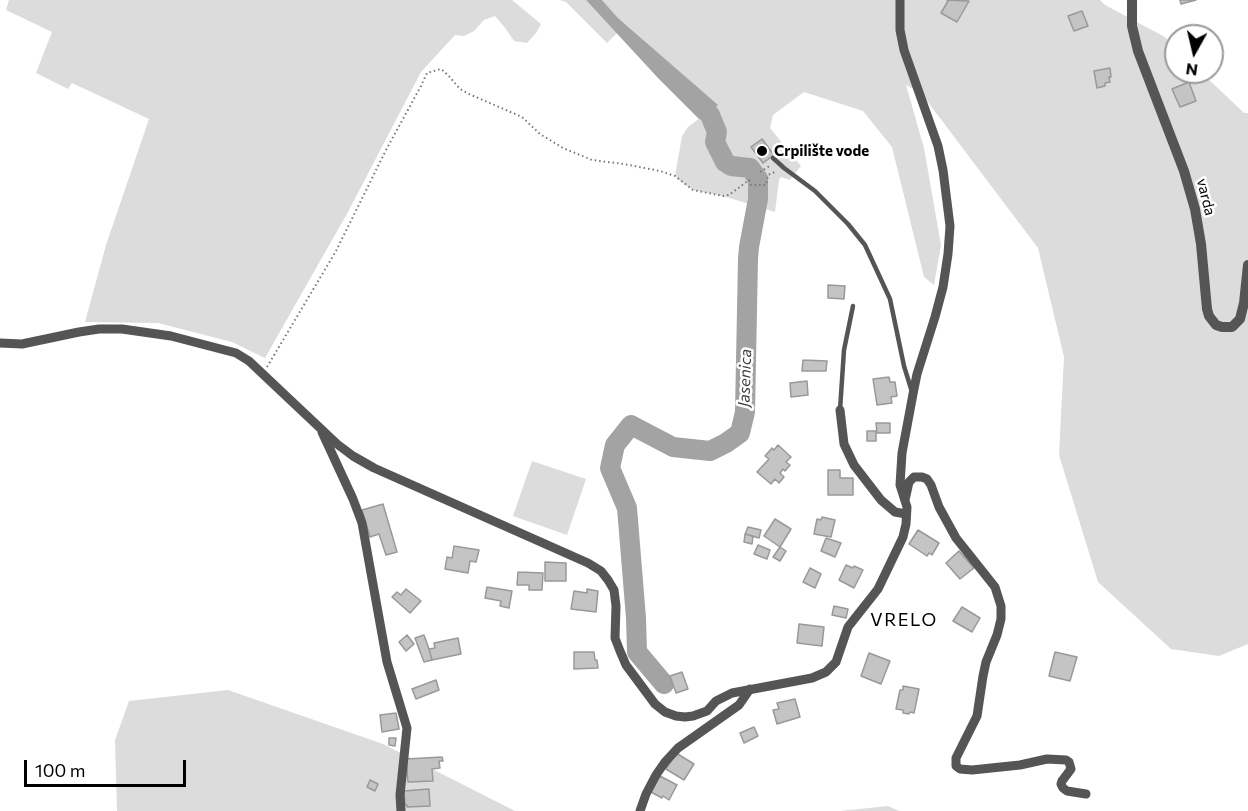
<!DOCTYPE html>
<meta charset="utf-8">
<style>
body{margin:0}
#map{position:relative;width:1248px;height:811px;overflow:hidden;background:#fff;font-family:Commissioner,sans-serif}
canvas{display:block}
.north{position:absolute;left:1164px;top:24px;width:60px;height:60px;box-sizing:border-box;background:#fff;border:2px solid #999;border-radius:50%;rotate:188deg;font-size:16px;font-weight:700;line-height:24px;text-align:center;color:#000}
.north::after{content:'';display:block;margin:auto;width:21px;height:27px;background:#000;clip-path:polygon(50% 0,100% 100%,50% 72%,0 100%)}
.scale{position:absolute;left:24px;top:760px;width:162px;height:27px;box-sizing:border-box;border:3px solid #000;border-top:0;padding-left:8px;font-size:18px;line-height:21px;white-space:nowrap;color:#000;-webkit-text-stroke:4px #fff;paint-order:stroke}
</style>
<div id="map">
<canvas width="1248" height="811"></canvas>
<div class="north">N</div>
<div class="scale">100 m</div>
</div>
<script>
const c = document.querySelector('canvas').getContext('2d');
c.lineJoin = 'round';
function fillPath(path, color) { c.fillStyle = color; c.fill(path, 'evenodd'); }
const toPath = rows => new Path2D(rows.map(r => 'M' + r).join(''));
function strokePath(path, color, width, dash) { c.strokeStyle = color; c.lineWidth = width; c.lineCap = dash ? 'butt' : 'round'; c.setLineDash(dash || []); c.stroke(path); }
function drawText(font, color, halo, rows, align = 'center') {
  c.font = font + ' Commissioner,sans-serif'; c.lineWidth = 5; c.setLineDash([]); c.textBaseline = 'middle'; c.strokeStyle = halo; c.fillStyle = color; for (const [text, x, y, turn = 0] of rows) {
    c.save(); c.translate(x, y); c.rotate((+turn || 0) * Math.PI / 180); c.textAlign = isNaN(turn) ? turn : align; if (halo) c.strokeText(text, 0, 0); c.fillText(text, 0, 0); c.restore();
  }
}
const green = toPath([
 [9,0,512,0,541,24,536,33,527,43,514,41,506,29,495,16,484,20,474,31,464,36,455,35,421,72,348,212,265,358,232,342,158,323,85,322,106,245,149,119,72,83,68,89,36,73,52,32,6,10],
 [560,0,586,0,617,33,607,43,566,2],
 [602,0,1100,0,1105,5,1165,37,1176,48,1176,72,1201,72,1244,113,1248,113,1248,644,1219,656,1171,649,1098,582,1059,455,1064,357,1038,248,921,93,906,85,924,148,941,245,934,285,924,277,892,147,863,111,804,92,773,115,770,128,801,166,790,180,781,177,779,180,775,212,723,196,693,190,681,182,675,176,682,136,688,127,717,105,618,18],
 [532,461,586,479,567,535,513,516],
 [228,690,383,744,515,811,117,811,115,740,129,701],
 [888,806,899,811,840,811]
]);
const water = toPath([
 [586,0,602,0,618,18,718,105,699,119,658,78]
]);
const river = toPath([
 [664,684,637,652,636,618,627,508,610,468,615,445,631,425,673,447,710,451,726,443,740,433,745,412,748,259,749,247,758,199,758,179,750,168,731,166,725,162,715,142,717,132,710,115,690,94]
]);
const building = toPath([
 [947,0,969,1,957,22,941,13,948,1,947,0],
 [1180,0,1196,0,1181,4,1180,0],
 [1082,11,1088,26,1074,31,1068,16,1082,11],
 [1110,68,1111,77,1109,77,1110,82,1105,83,1105,86,1097,88,1094,71,1110,68],
 [1189,82,1196,101,1180,107,1172,89,1189,82],
 [762,139,774,155,763,163,751,147,762,139],
 [828,285,845,286,844,299,828,298,828,285],
 [803,360,827,361,826,371,802,371,803,360],
 [889,377,890,382,895,382,897,396,891,397,892,403,877,405,873,379,889,377],
 [807,381,808,395,791,397,790,383,807,381],
 [876,423,890,423,890,433,877,433,876,423],
 [867,431,876,431,876,441,867,441,867,431],
 [778,445,791,457,786,462,790,465,785,471,783,469,780,473,784,477,779,483,775,479,771,484,757,472,769,459,765,456,772,448,774,450,778,445],
 [828,470,840,470,840,478,853,478,853,495,828,495,828,470],
 [383,504,397,552,386,555,379,534,370,537,362,510,383,504],
 [822,517,835,520,831,537,814,534,817,519,821,520,822,517],
 [775,519,791,529,780,547,764,536,775,519],
 [748,527,761,530,759,538,745,534,748,527],
 [918,530,939,543,932,555,929,553,927,556,909,544,918,530],
 [745,534,753,536,752,544,744,542,745,534],
 [826,538,841,543,835,557,821,551,826,538],
 [758,545,770,550,767,559,754,554,758,545],
 [454,546,479,550,476,562,470,561,468,573,445,569,447,557,452,558,454,546],
 [780,547,786,551,780,561,773,557,780,547],
 [959,551,974,568,960,579,946,563,959,551],
 [545,562,566,563,566,581,545,581,545,562],
 [846,565,853,568,854,566,863,570,854,588,839,580,846,565],
 [810,568,821,574,815,588,803,582,810,568],
 [518,572,543,573,542,590,529,590,529,585,517,585,518,572],
 [487,587,512,591,509,608,500,606,501,601,485,598,487,587],
 [406,589,421,601,410,613,392,597,397,592,401,595,406,589],
 [587,589,598,591,596,612,571,609,574,591,587,593,587,589],
 [834,606,848,609,846,618,832,615,834,606],
 [962,607,980,618,972,632,953,621,962,607],
 [799,624,824,627,822,646,797,643,799,624],
 [407,635,414,644,406,651,399,642,407,635],
 [424,635,429,649,432,660,424,662,415,638,424,635],
 [458,638,461,654,432,660,429,649,435,648,434,643,458,638],
 [574,652,594,652,595,660,597,660,598,668,574,669,574,652],
 [1055,652,1077,657,1070,681,1049,676,1055,652],
 [869,653,890,661,881,684,861,676,869,653],
 [682,672,688,689,676,693,670,676,682,672],
 [436,680,439,690,416,699,412,689,436,680],
 [903,686,919,689,914,713,910,712,909,714,903,713,903,710,896,709,900,690,903,690,903,686],
 [795,699,800,717,777,724,773,710,779,709,777,703,795,699],
 [396,713,399,729,382,732,380,715,396,713],
 [754,727,758,736,744,743,740,733,754,727],
 [389,738,396,738,395,746,389,745,389,738],
 [676,753,694,764,684,780,666,769,676,753],
 [442,757,443,761,439,761,440,768,432,769,433,781,408,782,406,759,442,757],
 [660,776,677,785,669,800,663,796,662,798,651,792,660,776],
 [370,780,378,784,375,791,367,787,370,780],
 [429,789,430,806,407,807,407,805,405,805,404,791,429,789]
]);
const path = toPath([
 [760,172,771,165],
 [267,367,336,251,386,150,421,86,427,73,441,69,448,75,460,89,469,94,522,117,540,134,563,148,592,160,624,164,660,171,675,176,693,190,723,196,729,195,749,180,751,185,766,185,768,175,777,171]
]);
const service = toPath([
 [773,158,784,168,815,191,848,224,865,245,890,299,904,366,912,392],
 [840,410,844,350,853,306]
]);
const minor = toPath([
 [0,343,22,344,79,332,99,329,122,329,171,336,236,353,249,361,337,444,353,456,374,468,588,563,601,571,608,580,614,590,616,606,615,638,620,651,626,665,655,704,665,712,676,716,685,717,693,716,707,711,716,701,732,693,812,678,826,672,836,662,848,627,878,589,903,537,906,524,907,507,900,485,902,453,913,394,917,374,935,317,943,287,948,254,950,226,943,170,938,146,904,50,900,30,900,0],
 [840,410,844,444,854,465,881,500,895,512,906,514],
 [322,432,353,499,362,523,387,662,407,728,400,795,401,811],
 [905,500,909,482,914,477,922,477,927,479,931,485,939,507,956,538,995,587,1001,606,1001,619,997,635,986,662,983,676,977,716,956,758,956,766,960,769,972,770,1020,765,1047,759,1066,760,1069,762,1071,769,1062,781,1061,784,1063,788,1067,791,1086,794],
 [640,811,646,794,656,775,665,762,678,748,739,705,750,689]
]);
const tertiary = toPath([
 [1132,0,1132,26,1138,51,1184,171,1195,209,1201,244,1207,309,1209,316,1216,325,1222,327,1232,327,1240,319,1244,303,1248,265]
]);
const markers = [
 [762,151,6,"#000"]
];
const poiNames = [
 ["Crpilište vode",774,151]
];
const streetNames = [
 ["varda",1206,197,76]
];
const waterNames = [
 ["Jasenica",745,378,-88]
];
const quarterNames = [
 ["VRELO",904,620]
];
fillPath(green, '#dcdcdc');
fillPath(water, '#a3a3a3');
strokePath(river, '#a3a3a3', 20);
fillPath(building, '#c4c4c4');
strokePath(building, '#999', 1.5);
strokePath(path, '#777', 2, [1.5, 3]);
strokePath(service, '#555', 4.5);
strokePath(minor, '#555', 9);
strokePath(tertiary, '#555', 10);
for (const [x, y, r, color] of markers) { const dot = new Path2D(); dot.arc(x, y, r, 0, 2 * Math.PI); c.fillStyle = color; c.fill(dot); strokePath(dot, '#fff', 2); }
drawText('bold 15px', '#000', '#fff', poiNames, 'left');
drawText('15px', '#000', '#fff', streetNames);
drawText('italic 16px', '#444', '#fff', waterNames);
c.letterSpacing = '1.5px';
drawText('18px', '#000', '#fff', quarterNames);
c.letterSpacing = '0px';
</script>
